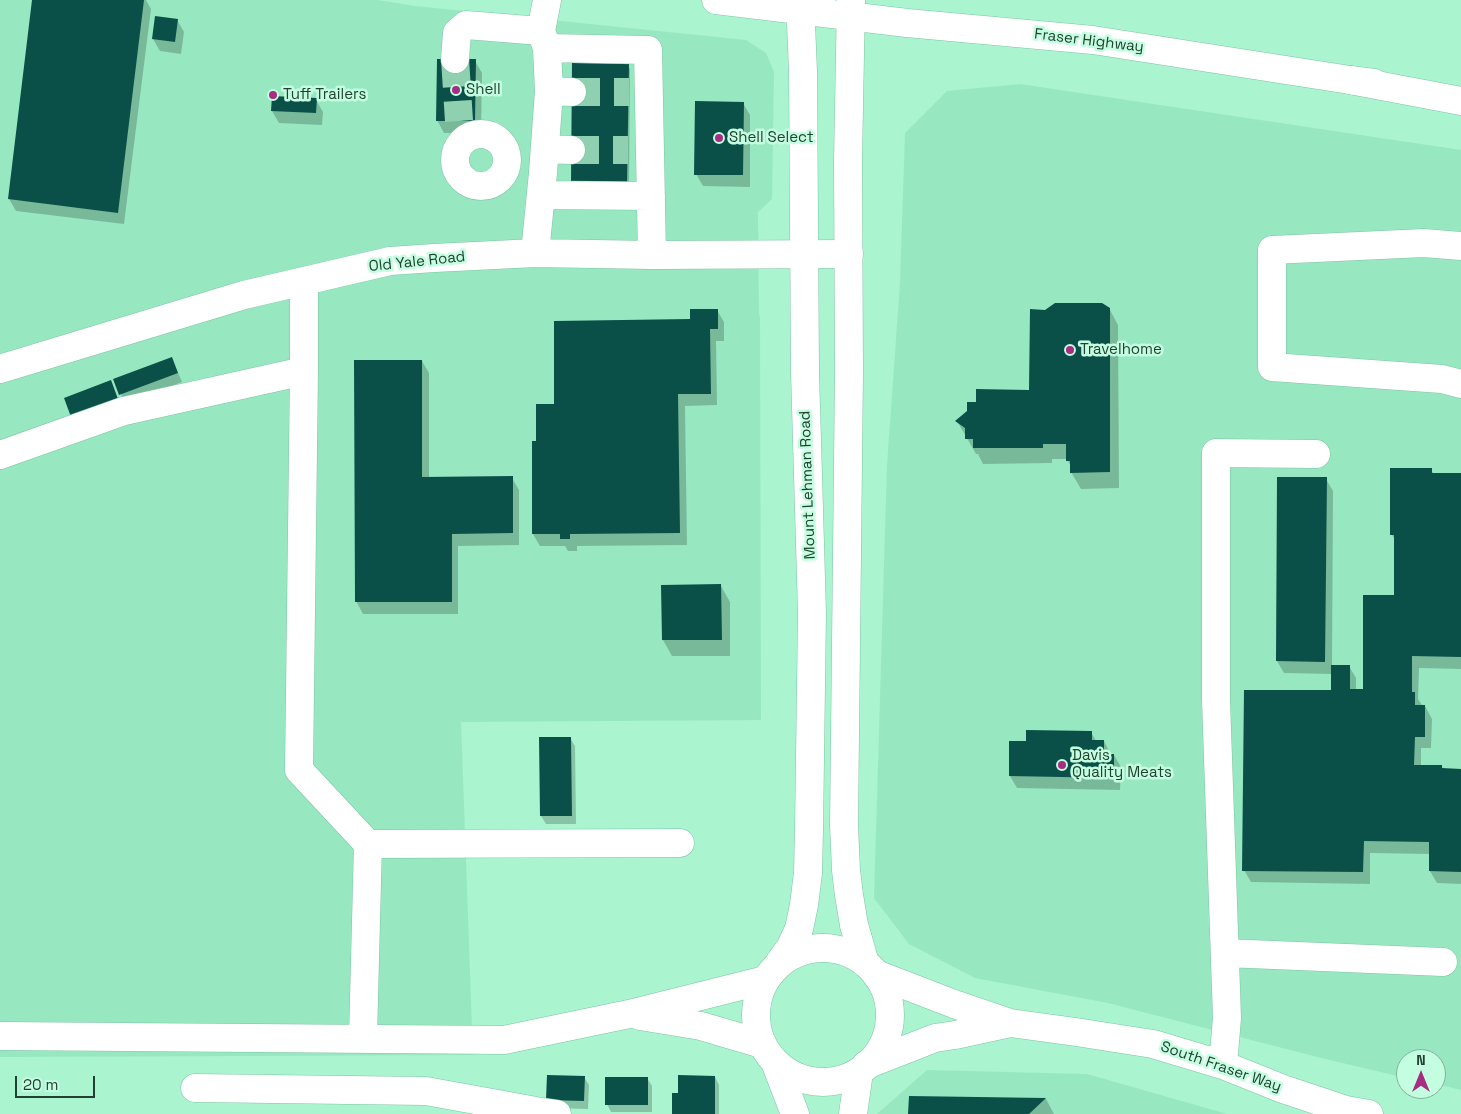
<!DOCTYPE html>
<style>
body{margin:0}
#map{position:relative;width:1461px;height:1114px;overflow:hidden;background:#aaf4d0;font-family:"Space Grotesk",sans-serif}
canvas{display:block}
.north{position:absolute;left:1396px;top:1049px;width:50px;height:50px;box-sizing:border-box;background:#c4fee0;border:1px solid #83b29a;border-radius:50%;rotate:0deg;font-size:14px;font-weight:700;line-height:20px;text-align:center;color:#224032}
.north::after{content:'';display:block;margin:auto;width:18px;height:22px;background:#a72d82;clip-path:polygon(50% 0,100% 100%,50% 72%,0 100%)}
.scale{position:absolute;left:15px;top:1076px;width:80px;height:22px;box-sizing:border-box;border:2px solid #224032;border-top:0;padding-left:6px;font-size:15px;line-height:18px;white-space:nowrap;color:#224032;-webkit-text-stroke:4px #c4fee0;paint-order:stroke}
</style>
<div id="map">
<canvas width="1461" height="1114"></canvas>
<div class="north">N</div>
<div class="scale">20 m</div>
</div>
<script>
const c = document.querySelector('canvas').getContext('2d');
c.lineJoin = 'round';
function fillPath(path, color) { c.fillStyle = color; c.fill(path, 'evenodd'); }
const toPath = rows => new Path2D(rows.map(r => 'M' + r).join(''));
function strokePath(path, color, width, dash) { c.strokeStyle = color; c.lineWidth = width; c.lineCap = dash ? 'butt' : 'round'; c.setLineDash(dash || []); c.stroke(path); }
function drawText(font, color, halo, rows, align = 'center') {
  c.font = font + ' "Space Grotesk",sans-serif'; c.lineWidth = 5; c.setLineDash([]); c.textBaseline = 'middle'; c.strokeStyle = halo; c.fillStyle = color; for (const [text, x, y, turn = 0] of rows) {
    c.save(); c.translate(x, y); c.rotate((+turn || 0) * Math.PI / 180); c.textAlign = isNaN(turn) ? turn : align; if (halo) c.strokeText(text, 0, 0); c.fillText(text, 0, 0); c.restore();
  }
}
const built = toPath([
 [0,0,378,0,415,6,746,40,766,53,774,72,772,199,758,212,759,315,760,317,761,720,461,722,473,1055,0,1057],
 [1020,84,1461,150,1461,1090,1436,1084,1436,1059,1406,1059,1406,1078,1321,1058,1108,1003,975,978,909,944,874,898,887,465,900,283,905,133,947,91],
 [927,1070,1087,1074,1227,1114,877,1114]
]);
const shadow = toPath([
 [33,0,146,0,151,9,124,224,16,211,9,199],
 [177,20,184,32,181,54,160,51,153,39],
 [475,61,482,73,481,133,444,133,437,120],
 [628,66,630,69,629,188,574,188],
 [316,100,323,112,322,125,279,123,272,111],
 [743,103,750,115,750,187,703,186,696,174],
 [1109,308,1118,325,1119,488,1081,489,1071,472,1071,467,1067,459,1052,459,1052,463,983,464,978,454,976,454,957,421,977,404,1030,392],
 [717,310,724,322,724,341,716,341,717,405,685,406,687,545,577,546,577,551,568,551,565,546,540,546,533,534,537,442,555,405,691,320],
 [172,359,182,382,125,403,115,380],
 [422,361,429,373,429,478,512,478,519,490,519,545,458,546,458,614,363,614,356,601],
 [1431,470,1434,474,1461,474,1461,669,1419,668,1418,699,1422,705,1425,706,1432,719,1431,748,1421,748,1421,766,1442,766,1443,770,1461,770,1461,884,1437,883,1430,871,1430,854,1370,853,1370,884,1251,882,1244,870,1332,692,1332,674,1284,673,1277,661,1326,479,1333,491,1332,666,1349,666,1356,678,1356,690,1364,690,1396,596,1396,541,1392,535],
 [721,586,730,602,730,656,672,656,663,640],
 [1091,732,1096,741,1104,741,1111,755,1114,755,1121,767,1120,790,1017,788,1010,776],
 [570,738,575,746,576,824,546,824,541,816],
 [548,1076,584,1077,589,1085,588,1109,552,1108],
 [715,1077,719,1085,719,1114,673,1114,679,1094],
 [647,1078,652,1086,652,1112,611,1112,607,1104],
 [910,1097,1046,1099,1054,1114,910,1114]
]);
const building = toPath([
 [32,0,144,0,118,213,8,199],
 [155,16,178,19,175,42,152,39],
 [437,59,476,59,475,121,436,121],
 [572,63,629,64,627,185,571,184],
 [272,96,317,98,316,113,271,111],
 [695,101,744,102,743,175,694,175],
 [1055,303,1102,303,1110,308,1110,472,1070,473,1070,461,1066,461,1066,444,1043,444,1043,448,973,448,973,439,965,439,965,428,955,421,967,411,967,402,976,402,976,389,1029,390,1030,309,1045,310],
 [690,309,718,309,718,329,710,329,711,394,678,394,680,533,570,534,570,539,560,539,560,534,532,534,532,441,536,441,536,404,554,404,554,321,690,319],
 [172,357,178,373,119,395,113,379],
 [354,360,422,360,422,477,513,476,513,533,452,534,452,602,355,602],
 [111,380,118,399,71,417,64,398],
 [1390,468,1432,468,1432,473,1461,473,1461,657,1412,656,1412,692,1415,692,1415,705,1425,705,1425,737,1415,737,1414,765,1442,765,1442,768,1461,769,1461,872,1429,871,1429,842,1364,841,1363,872,1242,871,1244,690,1331,690,1331,665,1350,665,1350,689,1363,689,1363,595,1394,595,1394,535,1390,535],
 [1277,477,1327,477,1325,662,1276,661],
 [721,584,722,640,662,640,661,585],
 [1026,730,1092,731,1092,740,1104,740,1104,754,1114,754,1114,778,1009,776,1009,741,1026,741],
 [539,737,571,737,572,816,540,816],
 [547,1075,585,1076,584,1101,546,1100],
 [678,1075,715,1076,715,1114,672,1114,672,1093,678,1093],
 [605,1077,648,1077,648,1105,605,1105],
 [909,1096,1046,1098,1029,1114,908,1114]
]);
const minorTunnel = toPath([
 [455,59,459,121],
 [572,92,629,92],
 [571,150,628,150]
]);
const minor = toPath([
 [547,48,648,50,652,255],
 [455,59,457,33,466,25,541,31],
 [549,91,572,92],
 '455 160a26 26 0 1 1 52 0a26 26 0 1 1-52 0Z',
 [545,149,571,150],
 [541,195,651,196],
 [1461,246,1424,243,1272,250,1272,367,1442,379,1461,384],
 [535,253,543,173,549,91,547,48,541,31,547,0],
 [304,281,304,371],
 [0,369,244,295,390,261,434,258,535,253,652,255,849,254],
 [0,455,124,411,304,371,299,770,368,844,680,843],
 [1225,953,1443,962],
 [876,974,954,1004,1010,1023,1076,1032,1153,1044,1223,1065,1283,1089,1346,1110,1369,1114],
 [640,1016,701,1026,762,1044],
 [0,1036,504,1040,629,1014,765,980],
 [363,1038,368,844],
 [866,1065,935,1038,955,1035,1010,1023],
 [1223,1065,1227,1018,1216,700,1216,453,1316,454],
 [195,1088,426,1091,536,1111,557,1114]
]);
const major = toPath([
 [716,0,907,23,1093,40,1350,80,1374,83],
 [851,0,848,161,849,372,844,825,846,870,849,895,854,925,865,963],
 '756 1015a67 67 0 1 1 134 0a67 67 0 1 1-134 0Z',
 [779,963,790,948,799,929,804,905,808,873,809,830,812,613,805,372,803,71,800,0],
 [775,1062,795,1114],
 [853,1114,859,1072]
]);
const highway = toPath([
 [1350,80,1461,101]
]);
const markers = [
 [456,90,5,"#a72d82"],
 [273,95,5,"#a72d82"],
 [719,138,5,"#a72d82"],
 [1070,350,5,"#a72d82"],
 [1062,765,5,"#a72d82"]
];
const streetNames = [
 ["Fraser Highway",1089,41,7],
 ["Old Yale Road",417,262,-6],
 ["Mount Lehman Road",808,485,-92],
 ["South Fraser Way",1221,1067,19]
];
const poiNames = [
 ["Shell",466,90],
 ["Tuff Trailers",283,95],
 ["Shell Select",729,138],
 ["Travelhome",1080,350],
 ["Davis",1072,756],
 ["Quality Meats",1072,773]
];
fillPath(built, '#97e8c1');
fillPath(shadow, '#0003');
fillPath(building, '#0a5048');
strokePath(minorTunnel, '#8fd0b0', 28, [28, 14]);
strokePath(minor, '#7dc5a3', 29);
strokePath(major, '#7dc5a3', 29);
strokePath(highway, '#7dc5a3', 29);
strokePath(minor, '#fff', 28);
strokePath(major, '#fff', 28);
strokePath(highway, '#fff', 28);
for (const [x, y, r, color] of markers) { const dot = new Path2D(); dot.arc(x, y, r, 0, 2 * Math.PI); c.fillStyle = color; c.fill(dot); strokePath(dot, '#c4fee0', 2); }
drawText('15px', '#224032', '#c4fee0', streetNames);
drawText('15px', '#224032', '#c4fee0', poiNames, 'left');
</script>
